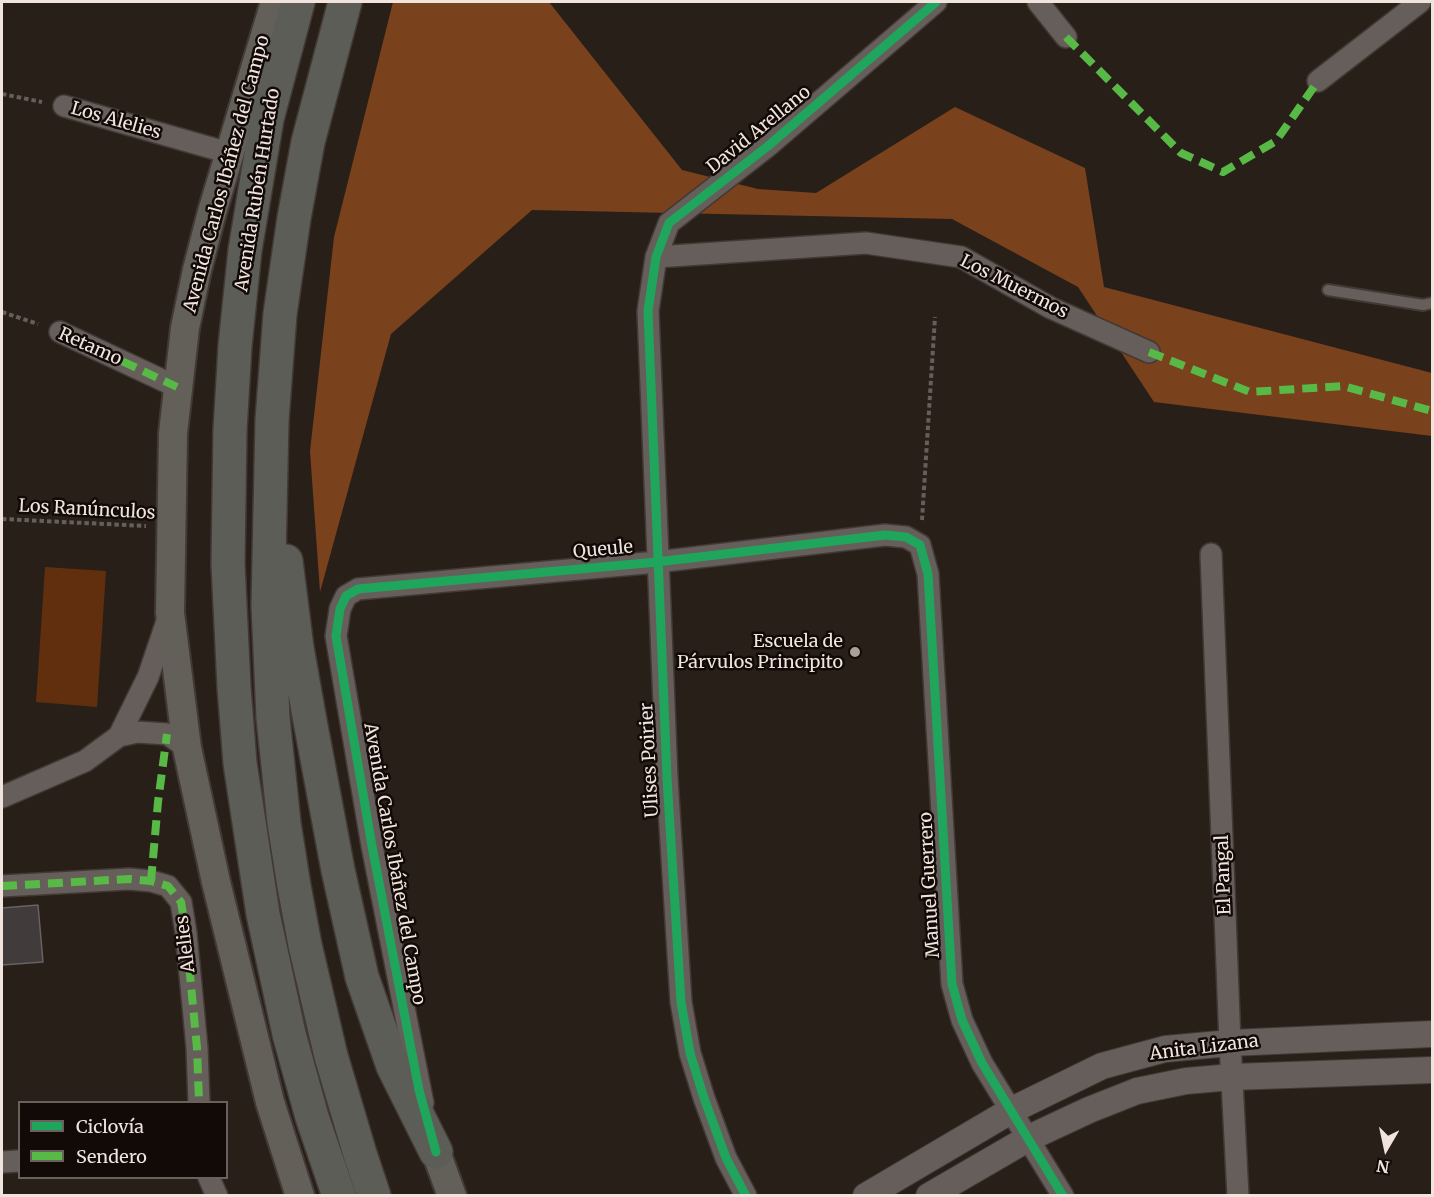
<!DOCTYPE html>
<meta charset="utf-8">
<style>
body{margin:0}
#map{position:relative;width:1434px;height:1197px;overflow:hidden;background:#291f19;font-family:Merriweather,serif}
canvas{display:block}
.frame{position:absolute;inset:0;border:3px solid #f1e4dd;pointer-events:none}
.legend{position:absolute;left:18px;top:1101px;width:210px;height:78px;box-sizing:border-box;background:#110a06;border:2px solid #6b615c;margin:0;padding:8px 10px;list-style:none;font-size:18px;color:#f1e4dd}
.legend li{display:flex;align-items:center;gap:12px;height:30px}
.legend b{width:30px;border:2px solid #6b615c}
.north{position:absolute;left:1356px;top:1119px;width:60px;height:60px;-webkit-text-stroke:4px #110a06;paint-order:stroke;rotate:189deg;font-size:16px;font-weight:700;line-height:24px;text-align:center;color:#f1e4dd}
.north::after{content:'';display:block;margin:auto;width:21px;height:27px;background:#f1e4dd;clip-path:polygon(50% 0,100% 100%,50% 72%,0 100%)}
</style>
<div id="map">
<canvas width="1434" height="1197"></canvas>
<div class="frame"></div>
<ul class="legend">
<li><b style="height:8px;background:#20a55d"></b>Ciclovía</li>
<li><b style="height:8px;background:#58b947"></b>Sendero</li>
</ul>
<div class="north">N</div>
</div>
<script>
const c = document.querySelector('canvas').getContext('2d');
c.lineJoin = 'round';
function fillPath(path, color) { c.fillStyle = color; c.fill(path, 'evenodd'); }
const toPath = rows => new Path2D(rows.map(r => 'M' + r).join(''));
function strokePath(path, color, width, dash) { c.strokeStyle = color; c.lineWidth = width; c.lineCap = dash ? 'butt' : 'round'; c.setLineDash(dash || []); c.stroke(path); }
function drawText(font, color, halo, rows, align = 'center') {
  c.font = font + ' Merriweather,serif'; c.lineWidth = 5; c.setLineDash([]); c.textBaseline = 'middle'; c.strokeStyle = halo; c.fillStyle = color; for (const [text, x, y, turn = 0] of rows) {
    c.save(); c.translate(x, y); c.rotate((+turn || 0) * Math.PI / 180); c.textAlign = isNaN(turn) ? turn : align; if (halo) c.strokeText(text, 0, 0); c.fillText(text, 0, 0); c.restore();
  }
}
const green = toPath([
 [45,567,106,571,97,707,36,702]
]);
const forest = toPath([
 [393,2,549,2,682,170,758,189,816,193,955,107,1085,168,1104,287,1432,373,1432,436,1154,402,1078,287,952,219,532,210,391,334,320,592,310,451,334,237]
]);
const building = toPath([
 [38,905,43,962,2,965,2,908,38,905]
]);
const path = toPath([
 [2,94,42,102],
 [2,312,38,324],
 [2,519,146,526],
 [922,520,935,317]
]);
const service = toPath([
 [1328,290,1423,305,1432,303]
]);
const minor = toPath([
 [1038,2,1066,37],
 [1318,81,1420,2],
 [64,106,229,153],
 [656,257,866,243,961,257,1051,308,1149,352],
 [60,332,177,387],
 [1211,554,1230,1043,1238,1196],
 [119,736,148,677,168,618],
 [2,797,85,761,119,736,137,732,167,734,187,748],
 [2,886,129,879,151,881,168,886,181,902,186,933,197,1048,199,1102],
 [423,1103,372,846,336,636,340,609,346,596,358,589,657,562,885,535,906,537,920,545,928,574,952,984,962,1020,982,1063,1063,1196],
 [2,1162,20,1161],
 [209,1178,217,1196],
 [746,1196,726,1158,704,1098,690,1053,681,1002,667,778,648,311,656,257,669,223,768,146,936,2]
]);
const tertiary = toPath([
 [866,1196,1012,1110,1102,1066,1165,1049,1230,1043,1432,1034],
 [929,1196,1029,1138,1089,1110,1137,1091,1186,1081,1232,1077,1432,1070]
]);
const secondary = toPath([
 [275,2,212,212,197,270,185,328,173,433,170,613,187,748,216,882,270,1102,300,1196],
 [436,1152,452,1196]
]);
const trunk = toPath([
 [298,2,267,119,245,250,235,346,230,430,228,564,234,687,240,763,263,914,289,1034,312,1117,339,1196],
 [345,2,308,142,294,218,280,314,272,420,268,605,273,718,284,823,294,886,305,945,331,1056,360,1154,374,1196],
 [286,561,297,648,310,721,338,870,362,977,393,1066,436,1152]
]);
const quiet = toPath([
 [1066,37,1181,153,1223,172,1276,141,1318,81],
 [60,332,177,387],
 [1149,352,1250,392,1343,386,1432,411],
 [151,881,158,802,167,734],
 [2,886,129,879,151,881,168,886,181,902,186,933,197,1048,199,1102]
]);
const cycleway = toPath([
 [436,1152,419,1090,372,846,336,636,340,609,346,596,358,589,657,562,885,535,906,537,920,545,928,574,952,984,962,1020,982,1063,1063,1196],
 [746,1196,726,1158,704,1098,690,1053,681,1002,667,778,648,311,656,257,669,223,768,146,936,2]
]);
const markers = [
 [855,652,6,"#ab9f98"]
];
const streetNames = [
 ["Los Alelies",116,121,16],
 ["David Arellano",759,130,-39],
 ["Avenida Carlos Ibáñez del Campo",227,174,-75],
 ["Avenida Rubén Hurtado",258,190,-81],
 ["Los Muermos",1014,287,27],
 ["Retamo",90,347,24],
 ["Los Ranúnculos",87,510,3],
 ["Queule",603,550,-5],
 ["Ulises Poirier",650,760,-93],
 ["Avenida Carlos Ibáñez del Campo",394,864,80],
 ["El Pangal",1224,875,-92],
 ["Manuel Guerrero",930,885,-93],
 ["Alelies",186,944,-97],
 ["Anita Lizana",1204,1048,-7]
];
const poiNames = [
 ["Escuela de",843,642],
 ["Párvulos Principito",843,663]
];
fillPath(green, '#612f0e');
fillPath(forest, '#7a411d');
fillPath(building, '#413b3c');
strokePath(building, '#676263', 1.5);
strokePath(service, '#423935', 14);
strokePath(minor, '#423935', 24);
strokePath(tertiary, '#423935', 28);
strokePath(secondary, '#423935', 32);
strokePath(trunk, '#423935', 36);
strokePath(path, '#655e5a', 4, [4.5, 3]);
strokePath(service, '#665e5a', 10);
strokePath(minor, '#665e5a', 21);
strokePath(tertiary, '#665e5a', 26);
strokePath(secondary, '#635f59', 28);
strokePath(trunk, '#5c5d56', 33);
strokePath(quiet, '#58b947', 8, [15, 8]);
strokePath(cycleway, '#20a55d', 9);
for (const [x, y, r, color] of markers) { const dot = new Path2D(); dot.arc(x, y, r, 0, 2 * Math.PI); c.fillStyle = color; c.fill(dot); strokePath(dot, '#110a06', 2); }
drawText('18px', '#f1e4dd', '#110a06', streetNames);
drawText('18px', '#f1e4dd', '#110a06', poiNames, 'right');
</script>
